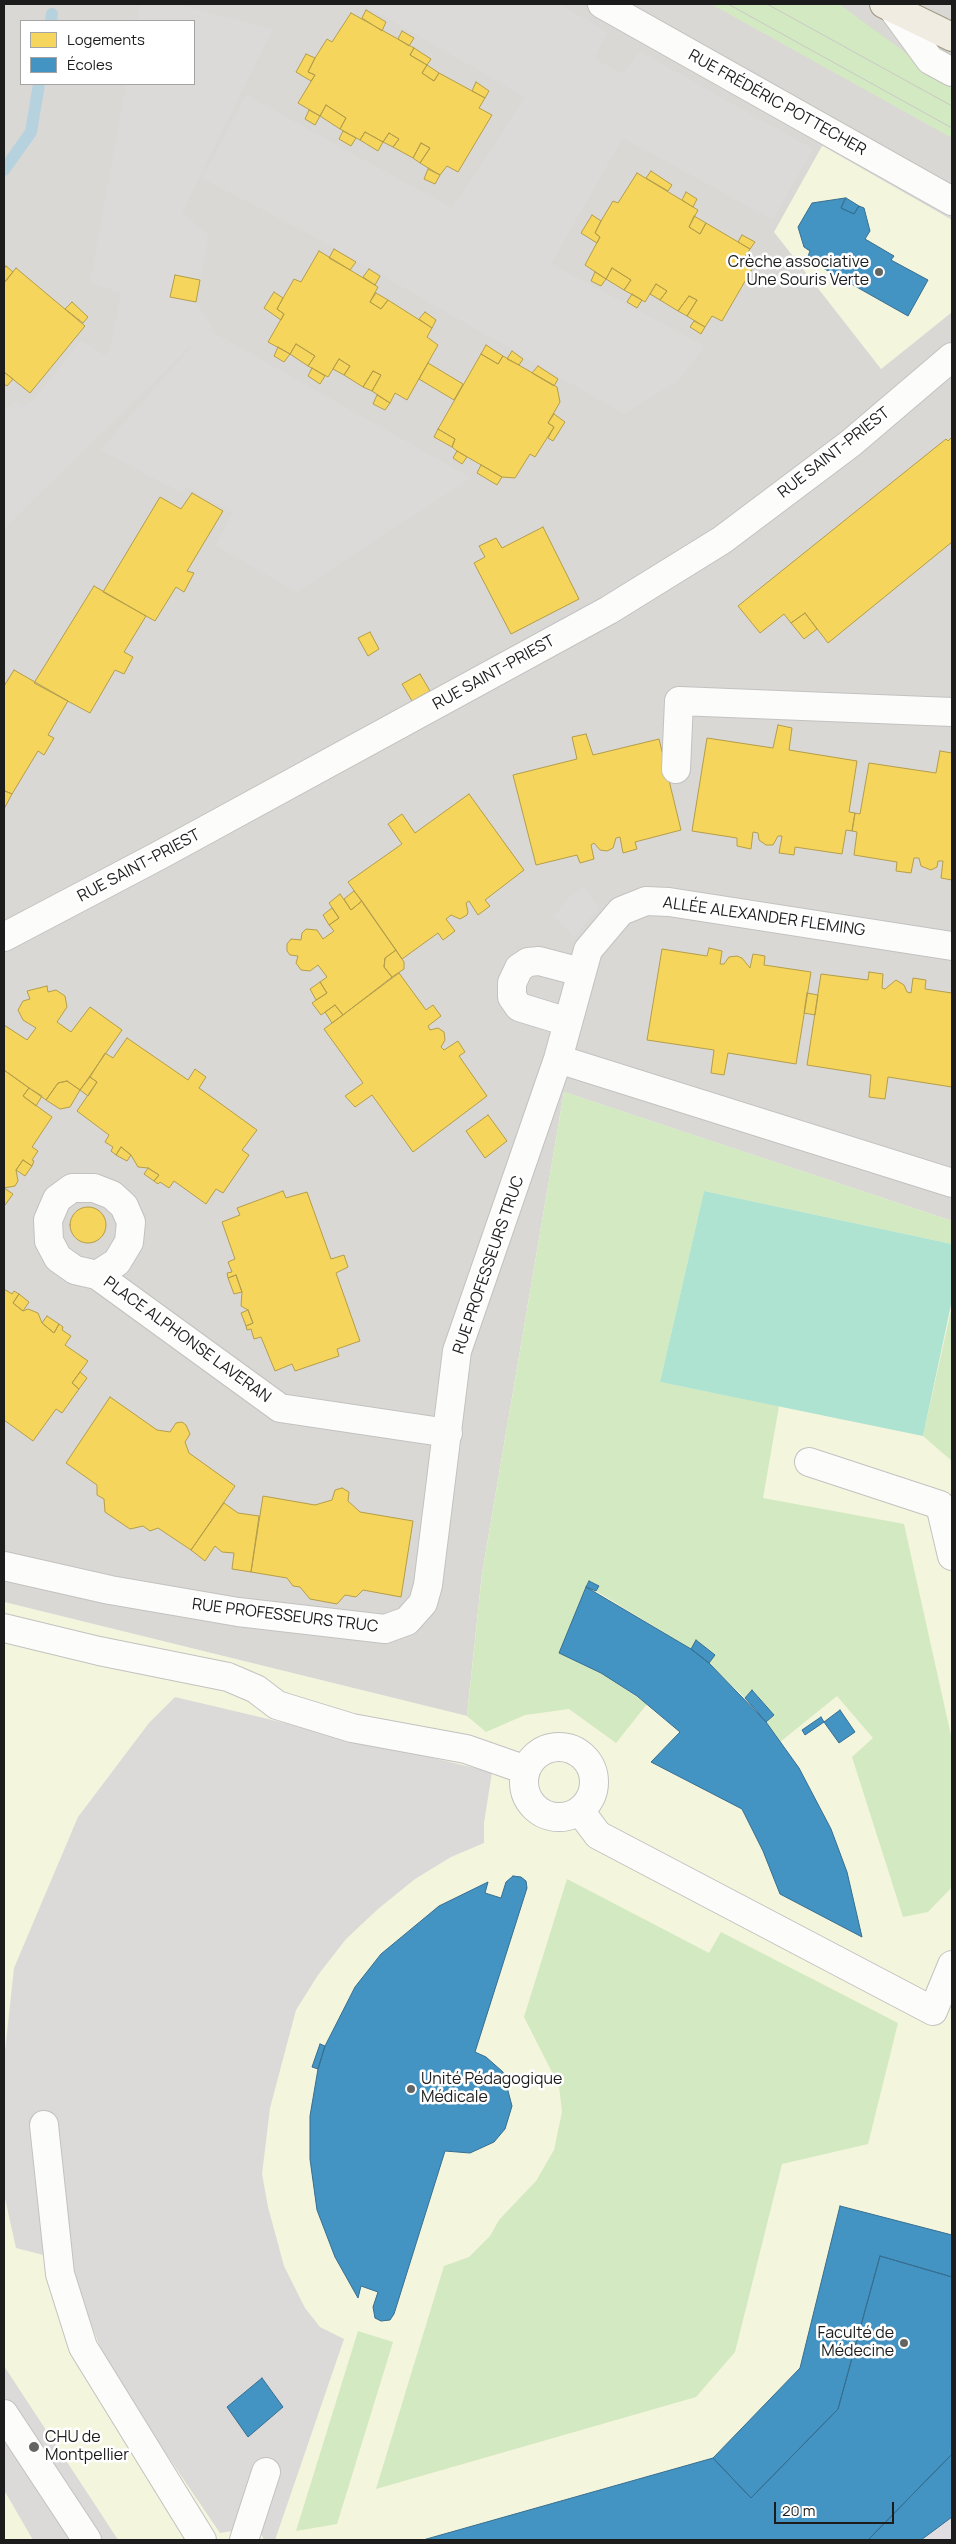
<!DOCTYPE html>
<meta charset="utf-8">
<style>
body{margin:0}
#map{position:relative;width:956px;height:2544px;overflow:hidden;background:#eae9e4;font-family:Manrope,sans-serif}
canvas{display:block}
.frame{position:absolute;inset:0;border:5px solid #1c1c1c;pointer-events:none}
.legend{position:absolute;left:20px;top:20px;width:175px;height:65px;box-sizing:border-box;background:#fff;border:1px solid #a4a4a4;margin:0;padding:6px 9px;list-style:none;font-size:15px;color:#1c1c1c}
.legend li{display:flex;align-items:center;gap:10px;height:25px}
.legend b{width:25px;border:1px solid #a4a4a4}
.scale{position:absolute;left:774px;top:2502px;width:120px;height:22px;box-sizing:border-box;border:2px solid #1c1c1c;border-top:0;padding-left:6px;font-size:15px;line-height:18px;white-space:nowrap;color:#1c1c1c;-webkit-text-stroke:4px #fff;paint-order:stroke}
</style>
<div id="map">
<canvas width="956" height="2544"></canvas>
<div class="frame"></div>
<ul class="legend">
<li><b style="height:14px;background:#f6d55c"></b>Logements</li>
<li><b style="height:14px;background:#4393c3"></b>Écoles</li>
</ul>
<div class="scale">20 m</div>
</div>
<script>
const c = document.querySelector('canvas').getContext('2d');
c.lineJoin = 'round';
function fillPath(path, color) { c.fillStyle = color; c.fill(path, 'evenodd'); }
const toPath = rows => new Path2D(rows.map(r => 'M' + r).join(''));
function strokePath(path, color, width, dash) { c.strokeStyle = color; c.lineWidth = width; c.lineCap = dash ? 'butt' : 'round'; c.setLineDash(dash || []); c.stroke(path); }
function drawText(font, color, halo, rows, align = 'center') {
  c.font = font + ' Manrope,sans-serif'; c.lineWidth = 5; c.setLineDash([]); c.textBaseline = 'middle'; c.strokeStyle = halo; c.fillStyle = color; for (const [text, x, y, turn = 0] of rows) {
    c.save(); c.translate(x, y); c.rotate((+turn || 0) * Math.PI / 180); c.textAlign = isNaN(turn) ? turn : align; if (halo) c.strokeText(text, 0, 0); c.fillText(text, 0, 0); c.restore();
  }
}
const residential = toPath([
 [4,4,952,4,952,220,823,146,881,369,952,312,952,1221,564,1093,482,1574,467,1716,4,1602],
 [21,21,194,21,194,84,21,84]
]);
const education = toPath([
 [822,146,952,220,952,312,881,369,774,232],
 [564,1092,952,1221,952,2517,921,2540,4,2540,4,1602,467,1716,482,1574]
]);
const grass = toPath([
 [711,4,839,4,921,64,952,80,952,138],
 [564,1092,952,1221,952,1244,704,1191,660,1382,779,1406,763,1498,904,1524,952,1740,952,1887,928,1912,903,1917,852,1757,873,1738,837,1696,780,1742,766,1722,774,1715,753,1690,745,1698,709,1663,697,1640,691,1649,596,1591,599,1586,589,1581,559,1653,601,1673,647,1704,616,1743,569,1709,525,1715,486,1732,467,1716,482,1574],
 [952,1306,952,1461,923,1436],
 [567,1879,709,1953,721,1932,898,2023,868,2144,782,2164,735,2352,696,2397,376,2489,444,2266,469,2257,490,2236,499,2220,536,2181,554,2150,562,2112,559,2086,524,2017],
 [358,2331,393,2342,337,2524,296,2531]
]);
const pitch = toPath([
 [704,1191,952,1244,952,1300,923,1436,660,1382]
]);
const parking = toPath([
 [141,4,176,4,273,29,182,213,209,235,200,280,175,275,170,297,196,302,212,326,209,330,471,478,297,592,216,546,233,512,186,487,182,493,100,450,198,339,4,529,4,412,15,401,22,407,35,398,81,340,104,355,110,350,121,293,90,283,126,84,194,84,194,21,137,21],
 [362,4,560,4,607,32,595,59,623,74,639,51,813,149,773,220,623,138,551,264,705,346,679,380,624,414,322,241,202,178,246,95,452,208,525,97],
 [583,886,599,908,574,937,553,917,567,899],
 [175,1697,492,1772,484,1823,484,1843,451,1857,415,1879,378,1909,346,1939,318,1975,296,2010,270,2108,262,2174,268,2207,284,2266,305,2308,320,2327,344,2339,275,2540,264,2540,258,2527,220,2533,108,2368,67,2261,16,2248,4,2194,4,2060,14,1968,78,1817,149,1723],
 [4,2366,107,2523,118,2540,33,2540,4,2490]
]);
const plaza = toPath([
 [952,2517,952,2540,921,2540,933,2530]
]);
const homes = toPath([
 [366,10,386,22,382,31,362,18,366,10],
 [351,13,414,48,410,55,427,65,422,73,434,81,439,73,485,98,479,108,492,115,458,172,447,166,440,175,420,163,430,148,421,143,413,158,393,147,399,139,389,133,383,142,365,132,360,140,340,129,346,118,326,105,320,116,298,103,315,75,308,72,315,58,327,39,332,42,351,13],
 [402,31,414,38,409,46,398,39,402,31],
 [414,48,431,59,427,65,410,55,414,48],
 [306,54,315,58,308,72,315,75,311,81,296,72,306,54],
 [427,65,439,73,434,81,422,73,427,65],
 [476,82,489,91,485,98,472,91,476,82],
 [326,105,346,118,340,129,320,116,326,105],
 [309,110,320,116,315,125,305,119,309,110],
 [343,131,356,138,351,146,339,139,343,131],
 [365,132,383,142,378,151,360,140,365,132],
 [389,133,399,139,393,147,383,142,389,133],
 [421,143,430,148,420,163,413,158,421,143],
 [428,169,440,175,435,184,424,179,428,169],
 [651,171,672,185,668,191,646,178,651,171],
 [637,173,698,210,689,227,700,234,706,223,750,249,744,258,755,264,722,321,712,316,705,327,687,316,697,300,689,296,678,311,660,300,667,291,656,284,645,302,624,290,631,280,612,268,606,279,585,265,600,237,595,233,601,221,613,201,618,203,637,173],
 [686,192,697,199,693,207,682,200,686,192],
 [592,215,601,221,595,233,600,237,597,243,581,233,592,215],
 [694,216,706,223,700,234,689,227,694,216],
 [742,235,755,242,750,249,738,242,742,235],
 [334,249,356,262,350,270,329,258,334,249],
 [319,251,378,287,370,302,381,309,388,300,432,328,427,337,438,345,407,400,395,393,390,403,372,391,381,375,373,371,363,387,344,375,350,366,339,359,328,377,308,366,315,356,296,344,290,354,268,342,284,314,277,309,283,298,294,279,301,282,319,251],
 [6,266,13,272,4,283,4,269,6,266],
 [16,268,85,326,30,393,4,372,4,283,16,268],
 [612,268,631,280,624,290,606,279,612,268],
 [369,269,380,276,375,285,363,277,369,269],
 [595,272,606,279,601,286,591,281,595,272],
 [175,275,200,280,196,302,170,297,175,275],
 [656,284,667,291,660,300,650,294,656,284],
 [274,292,283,298,277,309,284,314,281,320,264,308,274,292],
 [376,293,388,300,381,309,370,302,376,293],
 [632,294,642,300,637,308,627,302,632,294],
 [689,296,697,300,687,316,678,311,689,296],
 [72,302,88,317,83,323,65,309,72,302],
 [425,312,436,320,432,328,419,319,425,312],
 [694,321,705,327,701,334,690,327,694,321],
 [296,344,315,356,308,366,290,354,296,344],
 [486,345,503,356,498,364,481,354,486,345],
 [278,347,290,354,284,362,274,356,278,347],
 [512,351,523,359,519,365,507,359,512,351],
 [481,354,498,364,503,356,557,387,560,402,548,423,554,427,535,457,530,454,515,478,502,477,457,451,452,447,455,439,438,429,481,354],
 [339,359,350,366,344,375,333,369,339,359],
 [428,363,463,384,454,400,419,379,428,363],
 [538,366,558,379,554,386,532,373,538,366],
 [312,368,325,376,320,384,308,376,312,368],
 [373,371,381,375,372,391,363,387,373,371],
 [4,372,13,379,7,386,4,384,4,372],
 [377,395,390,403,385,410,373,404,377,395],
 [554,414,565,422,553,441,548,438,554,427,548,423,554,414],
 [438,429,455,439,452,447,434,437,438,429],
 [952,437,952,542,828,643,805,613,791,623,784,614,760,633,738,606,946,439,948,441,952,437],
 [457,451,467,457,462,464,453,458,457,451],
 [481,465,502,477,497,485,477,473,481,465],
 [192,493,223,511,187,571,194,573,184,592,176,587,155,621,103,592,160,497,181,509,192,493],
 [543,527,579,599,511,634,474,563,485,557,479,546,496,538,502,548,543,527],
 [94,586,146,616,124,652,133,657,124,674,115,670,90,713,34,683,94,586],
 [805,613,817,629,804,639,791,623,805,613],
 [370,632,379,649,368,656,358,638,370,632],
 [14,670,68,701,48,735,54,738,44,755,38,751,12,794,5,791,4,793,4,686,14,670],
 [420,674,430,691,412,701,402,684,420,674],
 [778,725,792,728,789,750,857,761,849,812,855,813,852,831,846,830,842,854,795,847,794,855,779,853,782,836,778,836,773,845,766,845,759,840,758,833,753,832,751,849,737,846,737,838,692,831,707,738,773,748,778,725],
 [586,734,593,755,659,739,681,830,635,842,637,849,623,853,620,837,616,838,613,848,607,851,600,850,594,843,591,845,594,859,580,863,577,855,536,865,513,775,577,759,572,737,586,734],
 [940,751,952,753,952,880,941,878,943,861,938,861,937,867,931,870,921,866,919,858,914,858,911,873,896,871,897,862,854,855,857,832,852,831,855,813,860,814,869,763,936,773,940,751],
 [5,791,12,794,4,809,4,793,5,791],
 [469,794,524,870,485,900,490,906,478,915,469,901,466,903,468,912,467,915,460,919,451,915,446,919,455,931,443,940,438,933,402,959,348,882,402,844,388,824,402,814,415,833,469,794],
 [354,891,362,901,351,910,344,899,354,891],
 [340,894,351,910,362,901,396,950,385,958,384,967,392,977,343,1015,335,1005,321,1015,312,1003,327,993,320,982,327,977,318,965,310,971,301,970,296,963,298,956,290,955,287,951,287,944,291,939,301,940,302,933,306,929,317,930,323,939,334,931,329,925,339,918,329,903,340,894],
 [332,908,339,918,329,925,323,915,332,908],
 [709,948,722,951,720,964,724,964,729,957,737,956,742,958,750,968,753,954,765,956,764,965,811,972,796,1064,728,1053,724,1075,711,1073,714,1050,647,1040,662,949,707,956,709,948],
 [396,950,404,962,404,969,392,977,384,967,385,958,396,950],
 [869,972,883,974,882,988,885,989,896,980,904,985,907,992,911,993,913,978,926,980,925,989,952,993,952,1087,888,1077,885,1099,869,1097,871,1075,807,1065,821,974,868,980,869,972],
 [399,973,426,1010,433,1005,441,1016,428,1026,430,1030,438,1028,444,1032,445,1040,441,1047,444,1050,458,1041,465,1052,459,1056,487,1096,413,1152,372,1095,355,1107,345,1096,363,1083,324,1029,399,973],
 [320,982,327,993,316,1000,310,989,320,982],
 [47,986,48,992,56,990,65,996,67,1007,57,1022,71,1032,90,1007,122,1030,80,1090,67,1081,58,1083,46,1100,4,1070,4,1025,27,1040,36,1028,23,1020,18,1010,23,1001,30,999,27,991,47,986],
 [807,993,818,995,815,1015,804,1013,807,993],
 [335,1005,343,1015,332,1023,325,1012,335,1005],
 [127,1038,188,1080,195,1069,206,1077,199,1088,257,1130,242,1150,249,1155,223,1193,216,1189,206,1204,174,1181,169,1188,160,1182,158,1184,154,1181,159,1175,148,1168,138,1167,131,1155,121,1147,116,1155,111,1151,113,1147,105,1142,109,1135,77,1111,97,1082,90,1077,105,1053,113,1058,127,1038],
 [4,1070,29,1088,23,1096,52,1117,32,1147,38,1151,32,1160,34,1161,32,1166,23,1160,16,1170,18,1181,15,1186,4,1188,4,1070],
 [90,1077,97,1082,88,1096,80,1090,90,1077],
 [67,1081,80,1090,70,1107,60,1109,46,1100,58,1083,67,1081],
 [29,1088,42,1096,36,1106,23,1096,29,1088],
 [488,1115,507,1141,485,1158,466,1131,488,1115],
 [121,1147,131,1155,127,1161,116,1155,121,1147],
 [23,1160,32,1166,25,1176,16,1170,23,1160],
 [148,1168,159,1175,154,1181,144,1174,148,1168],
 [4,1188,13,1194,5,1205,4,1204,4,1188],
 [283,1191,286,1198,307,1192,331,1259,344,1255,348,1267,336,1273,360,1341,337,1349,339,1356,295,1371,292,1364,275,1371,261,1337,254,1339,251,1329,247,1330,246,1326,253,1323,248,1310,241,1306,242,1292,236,1275,228,1278,227,1273,232,1272,228,1262,235,1259,222,1222,240,1215,237,1208,283,1191],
 '70 1225a18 18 0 1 1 36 0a18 18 0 1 1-36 0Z',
 [236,1275,242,1292,234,1294,228,1278,236,1275],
 [4,1289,12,1294,14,1291,19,1294,13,1303,23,1311,28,1309,38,1313,42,1323,54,1333,59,1324,63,1327,62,1330,71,1336,65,1345,88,1361,72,1383,79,1389,62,1413,56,1409,33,1441,4,1420,4,1289],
 [19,1294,29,1302,23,1311,13,1303,19,1294],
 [248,1310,253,1323,246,1326,241,1313,248,1310],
 [47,1316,59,1324,54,1333,42,1323,47,1316],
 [80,1372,87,1378,79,1389,72,1383,80,1372],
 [110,1397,157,1430,170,1432,176,1423,182,1422,186,1425,190,1434,185,1442,189,1453,235,1486,191,1550,158,1528,150,1531,143,1526,130,1529,105,1512,104,1499,97,1495,97,1485,66,1463,110,1397],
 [342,1488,349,1492,348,1501,360,1512,413,1521,401,1597,363,1590,356,1597,345,1595,337,1604,310,1599,300,1587,293,1586,287,1578,251,1572,263,1496,315,1505,332,1500,335,1490,342,1488],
 [224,1503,238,1513,259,1516,251,1572,232,1569,234,1553,222,1552,215,1546,205,1561,191,1550,224,1503]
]);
const schools = toPath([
 [845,198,841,208,854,214,859,206,864,208,870,231,865,239,894,256,891,260,928,280,908,316,807,259,810,251,804,247,798,227,812,203,845,198],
 [846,198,859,206,854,214,841,208,846,198],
 [589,1581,599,1586,596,1591,586,1587,589,1581],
 [586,1587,691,1649,709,1663,766,1722,799,1768,831,1829,847,1872,862,1937,780,1894,763,1851,742,1809,651,1762,680,1732,637,1696,601,1673,559,1653,586,1587],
 [696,1640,715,1655,709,1663,691,1649,696,1640],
 [752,1690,774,1715,766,1722,745,1698,752,1690],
 [840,1710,855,1732,839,1743,824,1722,840,1710],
 [821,1717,824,1722,805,1735,802,1730,821,1717],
 [513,1876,521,1877,526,1881,527,1888,475,2052,486,2057,503,2072,512,2106,505,2129,494,2142,470,2153,445,2151,394,2314,390,2320,381,2321,375,2318,373,2307,378,2292,361,2286,358,2298,335,2257,317,2210,310,2159,310,2116,318,2069,325,2046,355,1987,381,1954,439,1906,488,1882,485,1893,501,1898,506,1882,513,1876],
 [320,2044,325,2046,318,2069,312,2067,320,2044],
 [840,2206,952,2235,952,2277,880,2256,838,2409,751,2498,713,2458,800,2368,840,2206],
 [880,2256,952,2277,952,2454,868,2540,423,2540,713,2458,751,2498,838,2409,880,2256],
 [262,2378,283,2407,248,2437,227,2407,262,2378],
 [952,2454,952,2517,921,2540,868,2540,952,2454]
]);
const stream = toPath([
 [51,21,52,14],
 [4,170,31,132,39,84]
]);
const minor = toPath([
 [602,4,952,201],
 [892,8,930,60,952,72],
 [676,769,679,701,952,712],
 [4,937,158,856,609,610,722,540,851,443,952,357],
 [568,1022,519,1007,512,997,512,983,519,968,528,962,539,961,581,972],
 [558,1059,588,950,621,911,646,901,669,902,952,946],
 [97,1275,75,1270,58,1258,49,1241,48,1220,57,1199,72,1188,94,1188,112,1195,124,1206,131,1222,129,1242,117,1262,97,1275,280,1408,448,1433],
 [809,1462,940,1505,952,1556],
 [4,1566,110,1590,238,1612,385,1629,407,1621,423,1603,428,1585,457,1351,558,1059,952,1183],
 [4,1628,99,1651,228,1677,256,1689,277,1705,352,1728,466,1749,526,1770],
 '524 1782a35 35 0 1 1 70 0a35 35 0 1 1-70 0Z',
 [580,1811,598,1835,933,2011,952,1965],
 [44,2125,60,2274,83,2347,202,2540],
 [4,2414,87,2540],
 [244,2540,266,2472]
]);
const major = toPath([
 [884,4,952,37]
]);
const tram = toPath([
 [728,4,952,128],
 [767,4,952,106]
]);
const markers = [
 [879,272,5,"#646462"],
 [411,2089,5,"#646462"],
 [904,2343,5,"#646462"],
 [34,2447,6,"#646462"]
];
const streetNames = [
 ["RUE FRÉDÉRIC POTTECHER",777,103,29],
 ["RUE SAINT-PRIEST",834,453,-38],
 ["RUE SAINT-PRIEST",494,673,-29],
 ["RUE SAINT-PRIEST",139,866,-28],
 ["ALLÉE ALEXANDER FLEMING",764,917,8],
 ["RUE PROFESSEURS TRUC",489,1265,-71],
 ["PLACE ALPHONSE LAVERAN",187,1340,36],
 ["RUE PROFESSEURS TRUC",285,1616,7]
];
const poiNames = [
 ["Crèche associative",869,263],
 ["Une Souris Verte",869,281],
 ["Unité Pédagogique",421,2080,"left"],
 ["Médicale",421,2098,"left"],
 ["Faculté de",894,2334],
 ["Médecine",894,2352],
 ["CHU de",45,2438,"left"],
 ["Montpellier",45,2456,"left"]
];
fillPath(residential, '#d9d8d5');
fillPath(education, '#f3f5dd');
fillPath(grass, '#d3e9c1');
fillPath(pitch, '#aee3d1');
fillPath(parking, '#dbdad8');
fillPath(plaza, '#e0dee3');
fillPath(homes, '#f6d55c');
strokePath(homes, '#b59e49', 1);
fillPath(schools, '#4393c3');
strokePath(schools, '#376f91', 1);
strokePath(stream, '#b6d2de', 12);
strokePath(minor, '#c3c2c0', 30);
strokePath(major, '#a09981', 30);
strokePath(minor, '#fcfcfb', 28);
strokePath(major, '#f0ece2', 28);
strokePath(tram, '#c9c9c8', 1);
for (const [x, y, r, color] of markers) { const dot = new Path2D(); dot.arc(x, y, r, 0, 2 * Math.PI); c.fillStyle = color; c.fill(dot); strokePath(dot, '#fff', 2); }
drawText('16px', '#1c1c1c', '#fff', streetNames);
drawText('16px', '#1c1c1c', '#fff', poiNames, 'right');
</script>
